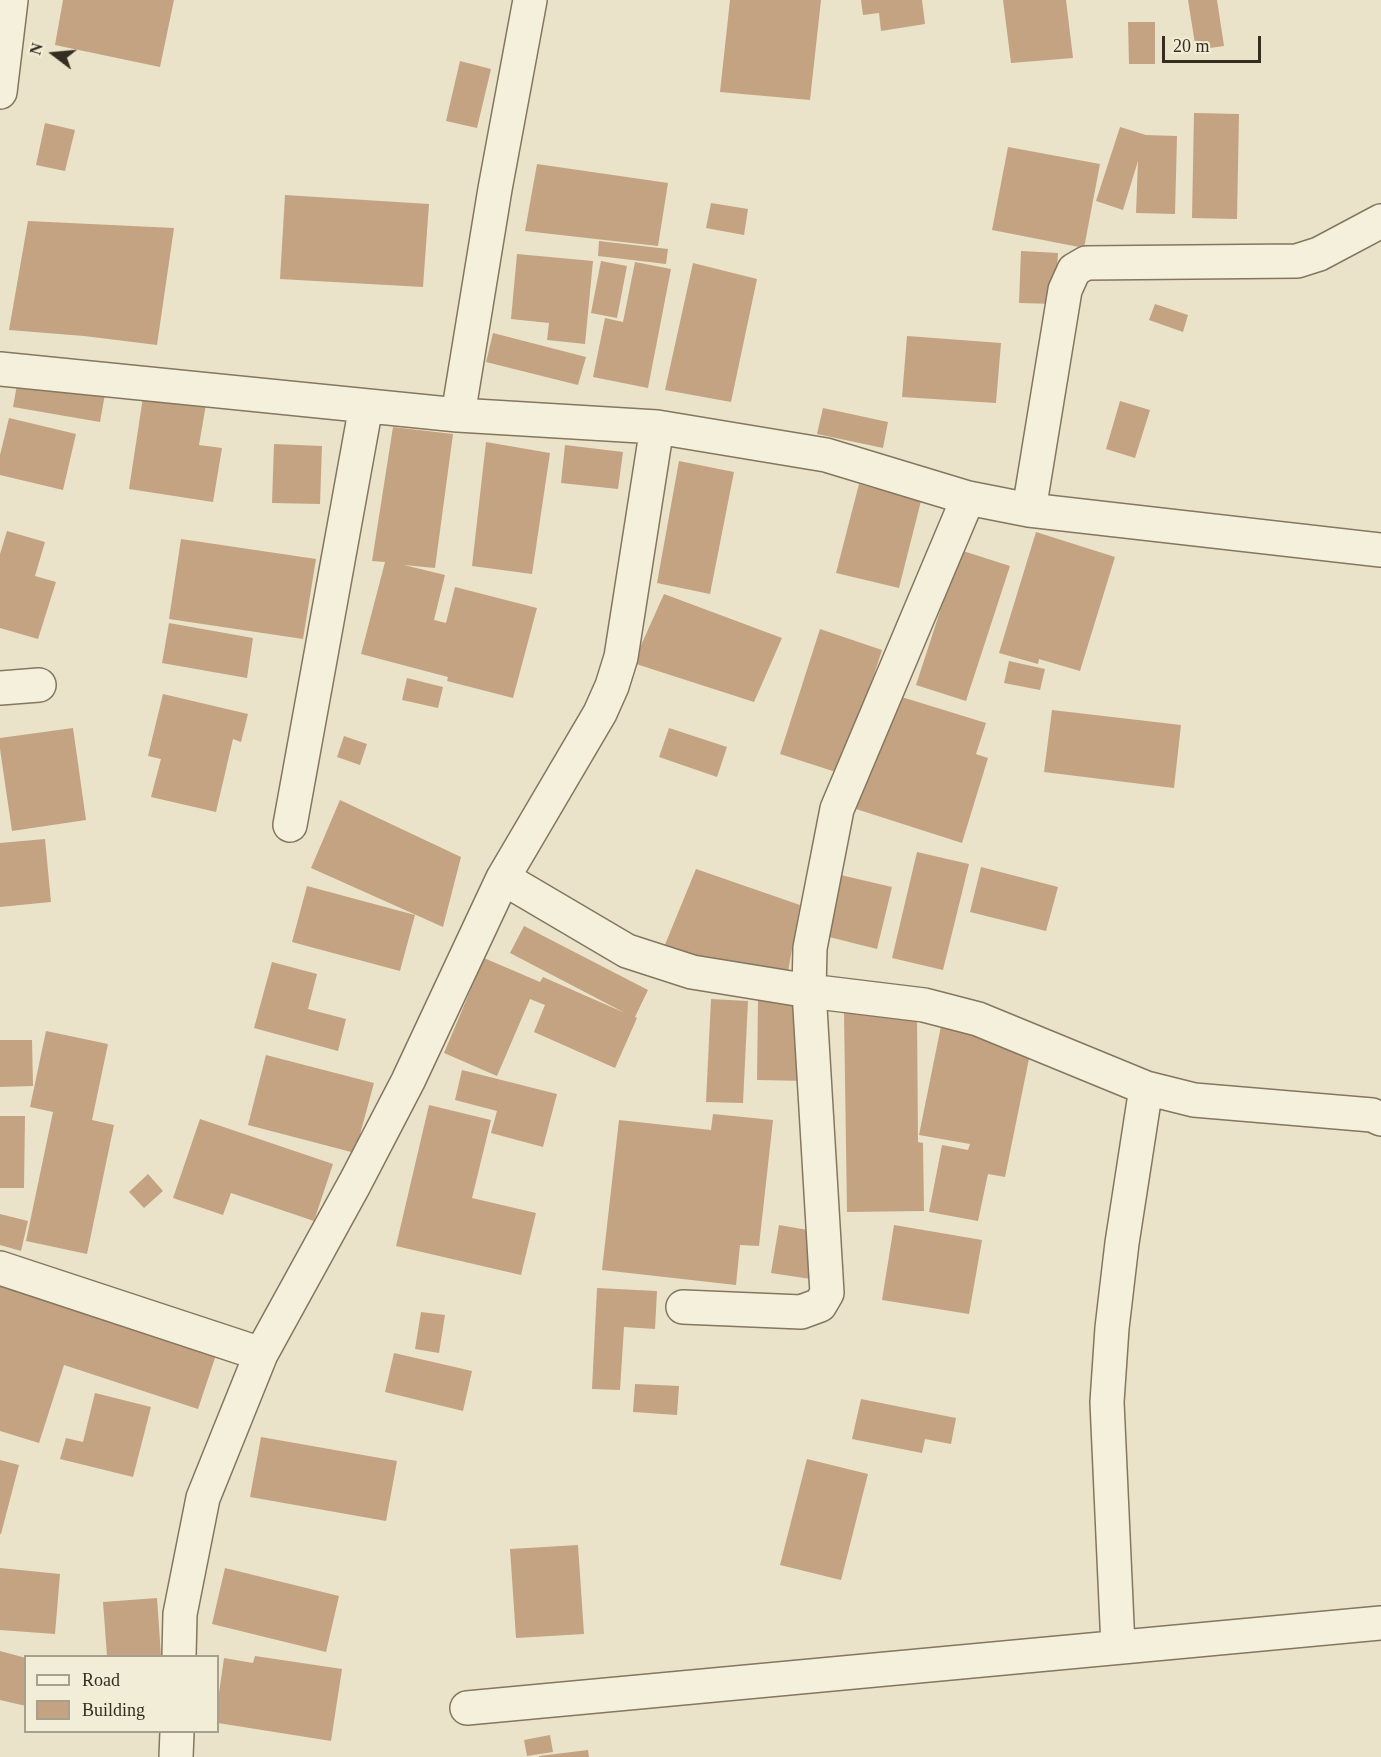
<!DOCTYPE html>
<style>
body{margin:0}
#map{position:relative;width:1381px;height:1757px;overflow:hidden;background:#eae3c9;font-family:Georgia,serif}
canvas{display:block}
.legend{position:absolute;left:24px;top:1655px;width:195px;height:78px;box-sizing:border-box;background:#f2edd7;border:2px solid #a7a08e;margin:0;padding:8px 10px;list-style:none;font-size:18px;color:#362d21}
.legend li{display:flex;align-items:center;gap:12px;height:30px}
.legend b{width:30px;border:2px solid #a7a08e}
.north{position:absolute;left:24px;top:24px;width:60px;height:60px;-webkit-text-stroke:4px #f2edd7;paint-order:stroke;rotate:286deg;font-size:16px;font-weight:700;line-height:24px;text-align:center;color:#362d21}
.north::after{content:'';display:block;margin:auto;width:21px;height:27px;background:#362d21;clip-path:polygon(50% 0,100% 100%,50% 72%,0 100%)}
.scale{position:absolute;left:1162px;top:36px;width:99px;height:27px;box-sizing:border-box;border:3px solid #362d21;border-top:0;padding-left:8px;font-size:18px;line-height:21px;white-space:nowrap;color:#362d21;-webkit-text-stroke:4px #f2edd7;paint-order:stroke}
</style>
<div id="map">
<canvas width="1381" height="1757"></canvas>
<ul class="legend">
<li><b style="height:8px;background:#f5f0db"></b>Road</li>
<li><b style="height:16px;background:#c4a382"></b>Building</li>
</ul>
<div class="north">N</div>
<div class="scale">20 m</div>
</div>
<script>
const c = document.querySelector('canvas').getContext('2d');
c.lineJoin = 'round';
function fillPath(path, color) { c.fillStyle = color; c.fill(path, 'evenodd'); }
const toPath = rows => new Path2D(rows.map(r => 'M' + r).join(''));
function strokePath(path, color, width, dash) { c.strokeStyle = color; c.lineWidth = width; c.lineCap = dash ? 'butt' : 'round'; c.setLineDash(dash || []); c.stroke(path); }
const building = toPath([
 [63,0,174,0,160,67,55,45],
 [730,0,821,0,810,100,720,92],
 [861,0,922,0,925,24,881,31,879,13,863,15],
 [1003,0,1066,0,1073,58,1011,63],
 [1188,0,1217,0,1224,46,1196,50],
 [1128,22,1155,22,1155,64,1129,64],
 [460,61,491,69,477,128,446,121],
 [1194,113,1239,114,1237,219,1192,218],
 [45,123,75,130,65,171,36,165],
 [1120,127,1146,135,1177,136,1175,214,1136,213,1138,161,1123,210,1096,201],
 [1008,147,1100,164,1084,248,992,230],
 [537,164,668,183,658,246,525,231],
 [285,195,429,204,423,287,280,279],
 [711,203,748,209,744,235,706,228],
 [28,221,174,228,157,345,84,336,9,330],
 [599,241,668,249,666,264,598,256],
 [1021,251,1058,253,1055,304,1019,303],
 [517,254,593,261,585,344,547,340,549,323,511,319],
 [601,261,627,266,617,318,591,313],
 [635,262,671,269,648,388,593,377,605,318,623,322],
 [693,263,757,279,731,402,665,390],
 [1155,304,1188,315,1183,332,1149,320],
 [493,333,586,357,578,385,486,362],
 [907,336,1001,343,996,403,902,397],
 [147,371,210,381,199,445,222,448,213,502,129,489],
 [18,379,105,394,100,422,13,407],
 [1120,401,1150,410,1135,458,1106,449],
 [823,408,888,422,883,448,817,434],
 [9,418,76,434,63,490,0,475,0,455],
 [393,427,453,434,435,568,404,565,445,575,434,620,446,623,455,587,537,608,513,698,447,681,448,677,361,654,385,562,372,561],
 [486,442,550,453,532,574,472,566],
 [274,444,322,446,320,504,272,503],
 [565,445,623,452,618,489,561,483],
 [679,461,734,472,710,594,657,583],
 [859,484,921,501,899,588,836,573],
 [7,531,45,542,35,576,56,582,38,639,0,628,0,554],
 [1036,532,1115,557,1080,671,1039,659,1038,664,999,653],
 [181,539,316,559,303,639,169,619],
 [960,550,1010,566,966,701,916,685],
 [664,594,782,638,754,702,633,663],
 [169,623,253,638,247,678,162,663],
 [820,629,882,650,842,774,780,754],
 [1009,661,1045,669,1040,690,1004,683],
 [407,678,443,687,438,708,402,700],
 [163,694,248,714,241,742,233,739,216,812,151,797,161,759,148,756],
 [892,694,986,723,976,754,988,758,962,843,856,809],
 [1052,710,1181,725,1174,788,1044,772],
 [73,728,86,820,12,831,0,749,0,738],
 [669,728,727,747,717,777,659,757],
 [344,736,367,744,360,765,337,757],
 [340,800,461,857,443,927,311,868],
 [45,839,51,902,0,907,0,843],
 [917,852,969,864,943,970,892,958],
 [981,867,1058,887,1046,931,970,912],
 [696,869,800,905,787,977,664,947],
 [832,873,892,887,877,949,817,934],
 [307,886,415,915,400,971,292,942],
 [524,926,648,990,635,1017,637,1018,615,1068,534,1032,545,1005,530,999,497,1076,444,1053,484,958,540,982,543,977,625,1013,510,953],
 [272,962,317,974,308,1009,346,1019,338,1051,254,1028],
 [711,999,748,1001,743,1103,706,1102],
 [758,1001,809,1001,808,1081,757,1080],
 [917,1012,918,1142,923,1143,924,1211,847,1212,844,1013],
 [941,1026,1032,1044,1005,1177,988,1174,978,1221,929,1212,942,1145,968,1150,970,1144,919,1135],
 [46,1031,108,1044,92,1120,114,1125,87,1254,26,1241,53,1112,30,1107],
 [0,1040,32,1040,33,1086,0,1087],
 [266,1055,374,1083,355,1153,248,1125],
 [462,1070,557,1094,543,1147,491,1133,497,1111,455,1100],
 [429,1105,491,1120,472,1198,536,1213,521,1275,396,1246],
 [713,1114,773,1120,759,1246,740,1245,736,1285,602,1270,619,1120,711,1130],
 [0,1116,25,1116,24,1188,0,1188],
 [200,1119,333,1164,314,1221,231,1193,223,1215,173,1198],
 [148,1174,163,1191,144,1208,129,1192],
 [0,1214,28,1221,21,1251,0,1245],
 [779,1225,825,1233,817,1280,771,1273],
 [894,1225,982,1240,969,1314,882,1300],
 [0,1271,220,1343,198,1409,64,1365,39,1443,0,1431],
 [597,1288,657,1291,655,1329,624,1327,620,1390,592,1389],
 [421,1312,445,1315,439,1353,415,1349],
 [394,1353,472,1371,463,1411,385,1392],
 [635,1384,679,1386,677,1415,633,1412],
 [95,1393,151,1407,133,1477,60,1459,66,1438,83,1442],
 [861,1399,956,1418,951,1444,925,1439,922,1453,852,1439],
 [261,1437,397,1461,386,1521,250,1497],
 [807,1459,868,1474,841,1580,780,1565],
 [0,1460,19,1465,1,1534,0,1534],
 [578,1545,584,1634,516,1638,510,1549],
 [0,1568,60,1574,55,1634,0,1630],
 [225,1568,339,1596,326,1652,212,1624],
 [157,1598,161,1656,107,1656,103,1602],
 [0,1651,26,1658,26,1706,0,1700],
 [255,1656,342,1669,331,1741,218,1723,218,1700,224,1658,253,1663],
 [550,1735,553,1752,527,1756,524,1740],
 [588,1750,589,1757,539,1757,539,1756]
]);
const street = toPath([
 [0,92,11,0],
 [0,369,458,415,657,427,826,455,968,498,1029,510,1381,550],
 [458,415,495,189,530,0],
 [1029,510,1065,290,1074,270,1086,263,1297,261,1319,254,1381,221],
 [0,688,39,685],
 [290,825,366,406],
 [503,878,627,951,692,972,809,991,924,1005,978,1019,1146,1088,1194,1100,1372,1115,1381,1119],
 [0,1268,261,1354],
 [683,1307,801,1312,820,1305,827,1293,809,991,810,948,837,809,968,498],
 [1118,1647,1107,1402,1112,1328,1122,1243,1146,1088],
 [179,1656,180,1614,203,1498,261,1354,355,1183,408,1081,503,878,600,713,612,686,621,657,657,427],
 [467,1708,1381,1623],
 [176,1757,177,1732]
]);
fillPath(building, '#c4a382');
strokePath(street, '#84765f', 36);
strokePath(street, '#f5f0db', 33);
</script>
